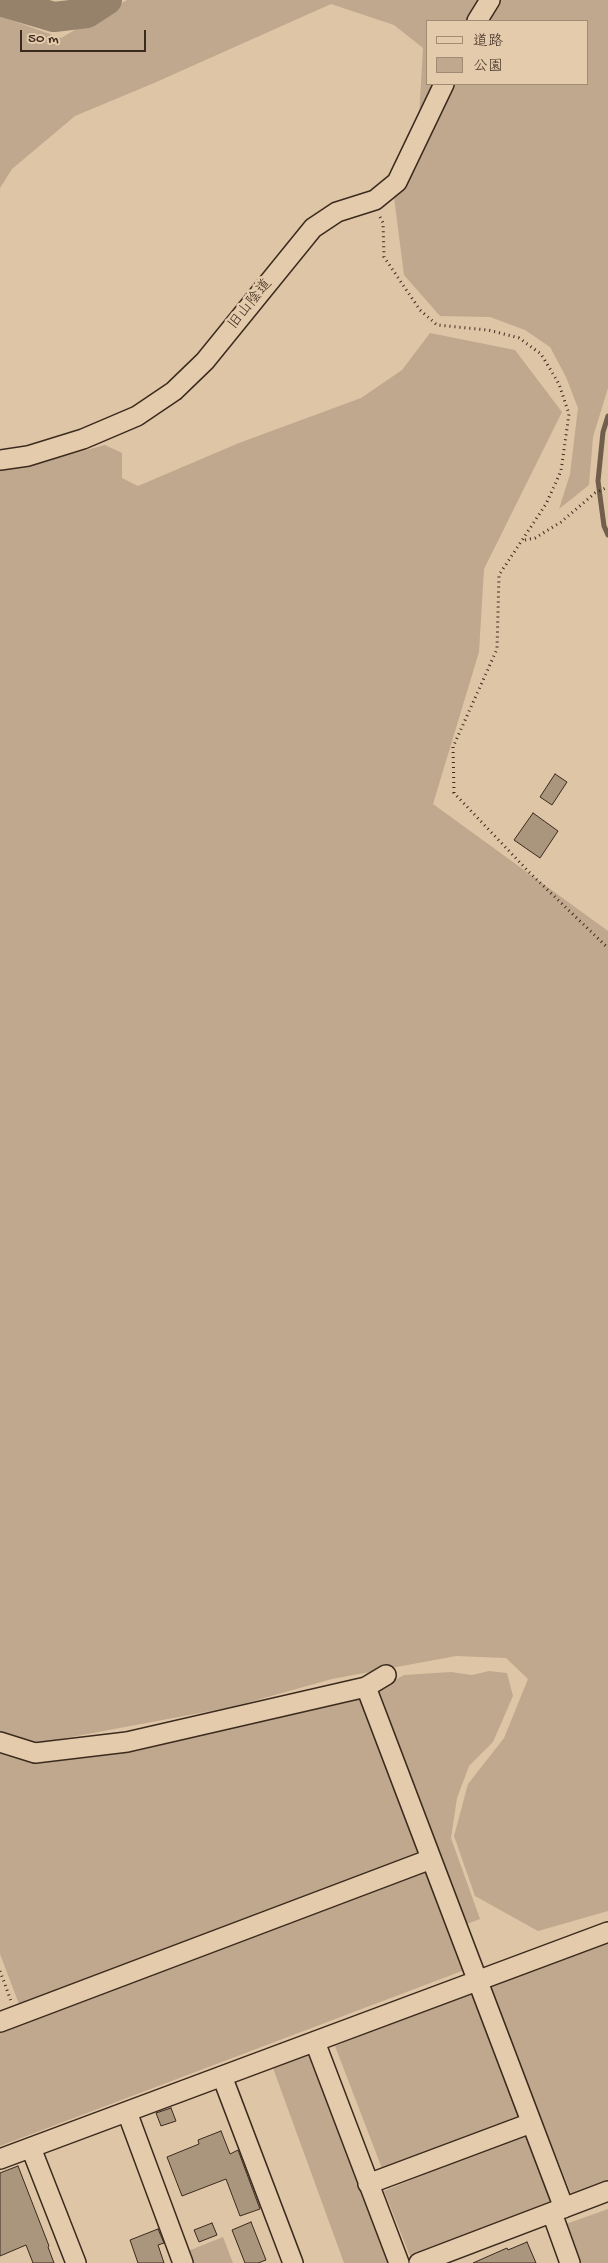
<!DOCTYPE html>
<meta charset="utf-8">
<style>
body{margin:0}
#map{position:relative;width:608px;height:2263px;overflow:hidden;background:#ddc5a6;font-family:"Gochi Hand","Klee One",sans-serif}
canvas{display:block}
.legend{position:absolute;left:426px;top:20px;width:162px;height:65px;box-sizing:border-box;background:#e4cbac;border:1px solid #a08b73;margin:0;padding:6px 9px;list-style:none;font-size:15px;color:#3b2a1e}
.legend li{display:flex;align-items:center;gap:10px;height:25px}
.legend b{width:25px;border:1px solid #a08b73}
.scale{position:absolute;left:20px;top:30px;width:126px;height:22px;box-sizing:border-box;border:2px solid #3b2a1e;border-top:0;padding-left:6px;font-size:15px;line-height:18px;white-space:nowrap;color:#3b2a1e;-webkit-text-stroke:4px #e4cbac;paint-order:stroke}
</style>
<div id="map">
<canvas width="608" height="2263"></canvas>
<ul class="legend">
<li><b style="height:6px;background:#e4cbac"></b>道路</li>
<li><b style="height:14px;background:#bfa88d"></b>公園</li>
</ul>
<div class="scale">50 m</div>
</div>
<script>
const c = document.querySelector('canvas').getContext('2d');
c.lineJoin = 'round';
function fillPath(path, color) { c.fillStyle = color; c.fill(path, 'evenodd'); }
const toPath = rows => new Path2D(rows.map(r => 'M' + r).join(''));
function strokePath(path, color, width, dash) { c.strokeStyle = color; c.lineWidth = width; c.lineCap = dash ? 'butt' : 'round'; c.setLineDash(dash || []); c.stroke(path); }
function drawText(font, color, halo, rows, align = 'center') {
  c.font = font + ' "Gochi Hand","Klee One",sans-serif'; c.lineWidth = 5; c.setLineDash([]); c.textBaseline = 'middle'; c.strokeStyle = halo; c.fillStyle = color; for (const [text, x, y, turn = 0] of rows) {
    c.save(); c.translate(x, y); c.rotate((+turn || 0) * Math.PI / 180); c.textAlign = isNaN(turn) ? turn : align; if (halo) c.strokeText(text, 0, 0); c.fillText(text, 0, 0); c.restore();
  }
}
const green = toPath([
 [127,0,608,0,608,388,593,437,589,485,559,509,570,474,578,408,566,377,550,347,525,330,490,317,440,316,404,275,394,197,417,153,423,48,394,25,331,4,154,83,75,116,12,169,0,188,0,16,61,38],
 [427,21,587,21,587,84,427,84],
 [430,333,515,350,562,412,484,569,479,652,433,804,608,931,608,1911,538,1931,475,1896,454,1836,468,1784,504,1738,528,1679,506,1658,456,1656,332,1679,232,1707,34,1744,0,1736,0,471,27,466,105,445,122,453,122,478,138,486,239,443,361,398,402,370],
 [489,1671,507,1673,513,1696,493,1742,469,1766,457,1798,451,1838,480,1919,464,1925,379,1689,404,1675,451,1672,472,1675],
 [360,1695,418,1854,19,2004,0,1954,0,1752,33,1764,137,1751],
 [425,1871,462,1971,0,2146,0,2031],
 [608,1941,608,2182,572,2196,489,1985],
 [475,1992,523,2116,383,2171,335,2046],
 [311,2053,388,2263,344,2263,273,2068],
 [526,2133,552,2201,410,2256,384,2191],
 [608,2209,608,2263,581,2263,566,2224],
 [223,2237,233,2263,192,2263,188,2251]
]);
const stream = toPath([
 [608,416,603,432,598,481,604,526,608,535]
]);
const river = toPath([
 [0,1,54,17,87,13,107,0]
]);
const building = toPath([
 [555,774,567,782,552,805,540,797,555,774],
 [533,813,558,831,540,858,514,840,533,813],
 [171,2108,176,2121,161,2126,156,2113,171,2108],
 [221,2131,230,2154,238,2150,260,2209,240,2216,226,2179,182,2196,167,2157,199,2144,198,2140,221,2131],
 [18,2166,49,2246,48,2247,54,2263,33,2263,26,2245,0,2256,0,2173,18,2166],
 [251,2222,266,2260,258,2263,245,2263,232,2230,251,2222],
 [212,2223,217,2235,199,2242,194,2230,212,2223],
 [158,2229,164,2243,158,2245,164,2263,138,2263,130,2240,158,2229],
 [527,2242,536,2263,473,2263,507,2248,508,2250,527,2242]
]);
const path = toPath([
 [380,217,383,223,384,257,420,310,437,325,488,330,519,338,541,354,559,384,569,414,561,471,546,504,499,575,497,649,453,747,454,793,529,872,608,948],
 [525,540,535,538,561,522,595,493,608,487],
 [0,1971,11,2001]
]);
const minor = toPath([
 [477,21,490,0],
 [0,460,28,456,83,439,137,416,174,391,205,361,313,228,337,212,375,200,397,182,444,84],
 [366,1687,564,2208],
 [0,1742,35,1753,127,1742,366,1687,386,1675],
 [0,2022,431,1859],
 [315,2042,399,2263],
 [222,2076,293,2263],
 [127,2112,183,2263],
 [31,2148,76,2263],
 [0,2159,608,1932],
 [368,2184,531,2123],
 [552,2213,570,2263],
 [419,2263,608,2191]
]);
const streetNames = [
 ["旧山陰道",251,305,-51]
];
fillPath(green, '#bfa88d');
strokePath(stream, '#725e4c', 5);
strokePath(river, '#96816a', 30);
fillPath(building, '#aa957d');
strokePath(building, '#3b2a1e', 1);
strokePath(minor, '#3b2a1e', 22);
strokePath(path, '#3b2a1e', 3, [1, 4]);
strokePath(minor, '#e4cbac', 19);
drawText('15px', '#3b2a1e', '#e4cbac', streetNames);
</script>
